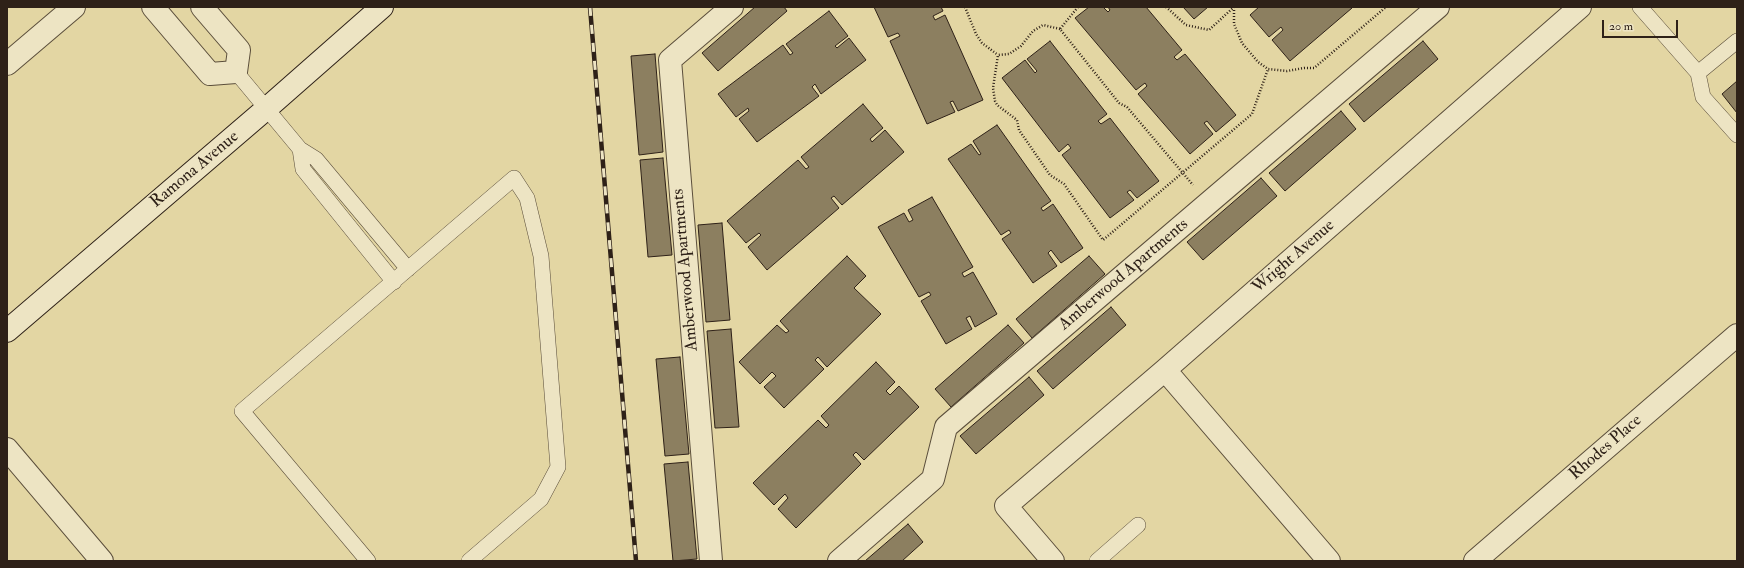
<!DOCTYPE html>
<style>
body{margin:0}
#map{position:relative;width:1744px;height:568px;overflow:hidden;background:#e3d6a3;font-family:"IM FELL Double Pica",serif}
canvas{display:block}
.frame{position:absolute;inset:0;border:8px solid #2e2118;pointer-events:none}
.scale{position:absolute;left:1602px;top:20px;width:76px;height:18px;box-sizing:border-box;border:2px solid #2e2118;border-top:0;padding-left:5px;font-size:12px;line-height:14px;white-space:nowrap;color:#2e2118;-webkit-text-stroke:3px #ede4c3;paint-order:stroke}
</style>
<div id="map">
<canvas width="1744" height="568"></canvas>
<div class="frame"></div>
<div class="scale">20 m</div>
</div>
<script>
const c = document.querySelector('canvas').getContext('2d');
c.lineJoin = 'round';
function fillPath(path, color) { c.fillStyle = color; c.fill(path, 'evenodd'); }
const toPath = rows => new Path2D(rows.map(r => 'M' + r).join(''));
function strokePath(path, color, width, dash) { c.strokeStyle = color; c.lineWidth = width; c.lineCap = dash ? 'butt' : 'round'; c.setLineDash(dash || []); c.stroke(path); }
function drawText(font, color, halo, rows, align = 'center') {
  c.font = font + ' "IM FELL Double Pica",serif'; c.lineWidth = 3; c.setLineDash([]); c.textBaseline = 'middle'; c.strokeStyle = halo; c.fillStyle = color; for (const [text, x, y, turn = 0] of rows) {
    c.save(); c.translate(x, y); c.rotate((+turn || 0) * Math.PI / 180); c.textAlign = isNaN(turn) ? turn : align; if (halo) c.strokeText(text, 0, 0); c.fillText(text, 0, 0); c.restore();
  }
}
const building = toPath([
 [755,7,784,7,787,11,718,71,702,53,755,7],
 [874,7,941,7,943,11,933,16,935,20,945,15,983,100,958,111,953,101,950,102,955,112,927,124,890,41,900,36,898,33,888,37,874,7],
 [1089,7,1103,7,1108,12,1110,10,1108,7,1146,7,1182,50,1174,57,1177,60,1185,54,1236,115,1216,132,1207,121,1204,123,1213,134,1190,154,1138,94,1147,86,1145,83,1136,90,1075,18,1089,7],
 [1183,7,1208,7,1194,19,1183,7],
 [1259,7,1351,7,1352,8,1290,61,1272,40,1283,30,1281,27,1269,37,1250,15,1259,7],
 [829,11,848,36,835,46,837,48,849,38,866,60,821,94,815,84,812,87,819,96,757,142,739,119,749,111,748,108,736,117,718,94,783,45,790,55,793,53,786,44,829,11],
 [1050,41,1107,114,1098,121,1101,124,1110,118,1159,181,1137,198,1130,190,1127,192,1134,200,1110,218,1062,155,1071,148,1068,144,1059,152,1002,78,1025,60,1035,73,1037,71,1027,59,1050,41],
 [1423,41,1438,59,1364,122,1349,104,1423,41],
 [655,54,663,152,639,155,631,56,655,54],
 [1737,81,1737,113,1722,94,1737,81],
 [863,104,883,128,870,139,872,142,885,130,904,152,842,205,834,196,831,198,839,208,767,270,748,247,761,235,759,233,746,243,727,221,798,160,806,169,809,167,801,157,863,104],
 [1341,111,1356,129,1285,191,1269,173,1341,111],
 [997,125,1051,201,1041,208,1043,211,1053,204,1083,248,1061,263,1051,250,1048,253,1057,266,1033,283,1002,239,1011,233,1009,230,1001,235,948,159,971,144,979,155,981,154,973,141,997,125],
 [663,158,672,255,648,257,640,160,663,158],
 [1261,178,1277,196,1203,260,1187,242,1261,178],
 [932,197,973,267,962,273,964,277,973,272,997,314,975,327,970,316,966,318,972,329,946,344,921,301,931,295,929,292,919,297,878,227,904,213,909,222,913,220,908,210,932,197],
 [722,223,730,320,706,322,698,225,722,223],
 [847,256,866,276,854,288,881,314,827,367,818,357,815,360,824,369,784,408,764,387,776,376,772,372,760,384,739,362,777,325,786,333,789,331,780,321,847,256],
 [1089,256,1105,274,1032,338,1016,319,1089,256],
 [1111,307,1126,325,1053,389,1037,371,1111,307],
 [1008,325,1024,343,951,407,935,389,1008,325],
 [731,329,739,427,715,428,707,331,731,329],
 [680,357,689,454,665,456,656,359,680,357],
 [876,362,895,382,886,391,890,395,899,386,919,407,864,460,856,452,853,455,861,464,796,528,778,509,788,498,785,494,774,505,753,483,818,420,826,428,829,425,821,416,876,362],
 [1029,377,1044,395,976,454,960,436,1029,377],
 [688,462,697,559,673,561,664,464,688,462],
 [908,524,923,542,902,561,865,561,908,524]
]);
const path = toPath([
 [965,7,976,34,982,43,998,55],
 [1078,7,1060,29,1119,103,1127,107,1193,185],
 [1166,7,1186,25,1209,30,1234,7],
 [1234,7,1234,24,1242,43,1258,62,1268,69,1287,71,1304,68,1314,68,1386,7],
 [1060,29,1043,25,1033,31,1021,46,1009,54,998,55,993,88,995,101,997,105,1017,120,1019,130,1050,175,1064,184,1103,240,1252,114,1268,69]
]);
const service = toPath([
 [1640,7,1698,73,1703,97,1737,135],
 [236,72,300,149,316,159,408,269],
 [1698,73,1737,41],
 [300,149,303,169,394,282],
 [368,561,242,411,514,178,527,198,541,256,558,467,541,499,469,561],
 [1097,561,1138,525]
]);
const minor = toPath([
 [153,7,210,74,236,72,239,50,202,7],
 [7,64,74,7],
 [1165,370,1329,561],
 [7,449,102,561],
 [711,561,670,60,732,7],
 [839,561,933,479,946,427,1438,7],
 [1053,561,1006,506,1165,370,1580,7],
 [1475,561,1737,335]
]);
const secondary = toPath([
 [7,331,266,109,382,7]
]);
const rail = toPath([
 [590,7,636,561]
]);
const streetNames = [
 ["Ramona Avenue",195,170,-40],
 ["Wright Avenue",1294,257,-41],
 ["Amberwood Apartments",686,270,-95],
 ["Amberwood Apartments",1124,275,-40],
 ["Rhodes Place",1606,448,-41]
];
fillPath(building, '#8c7f60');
strokePath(building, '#2e2118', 1);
strokePath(service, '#5b4e3b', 16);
strokePath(minor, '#5b4e3b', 24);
strokePath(secondary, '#2e2118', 24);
strokePath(path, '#2e2118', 2.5, [1, 2]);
strokePath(service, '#ede4c3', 15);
strokePath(minor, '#ede4c3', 22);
strokePath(secondary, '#ede4c3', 22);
strokePath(rail, '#2e2118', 4.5);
strokePath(rail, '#ede4c3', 3, [9]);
drawText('17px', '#2e2118', '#ede4c3', streetNames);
</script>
